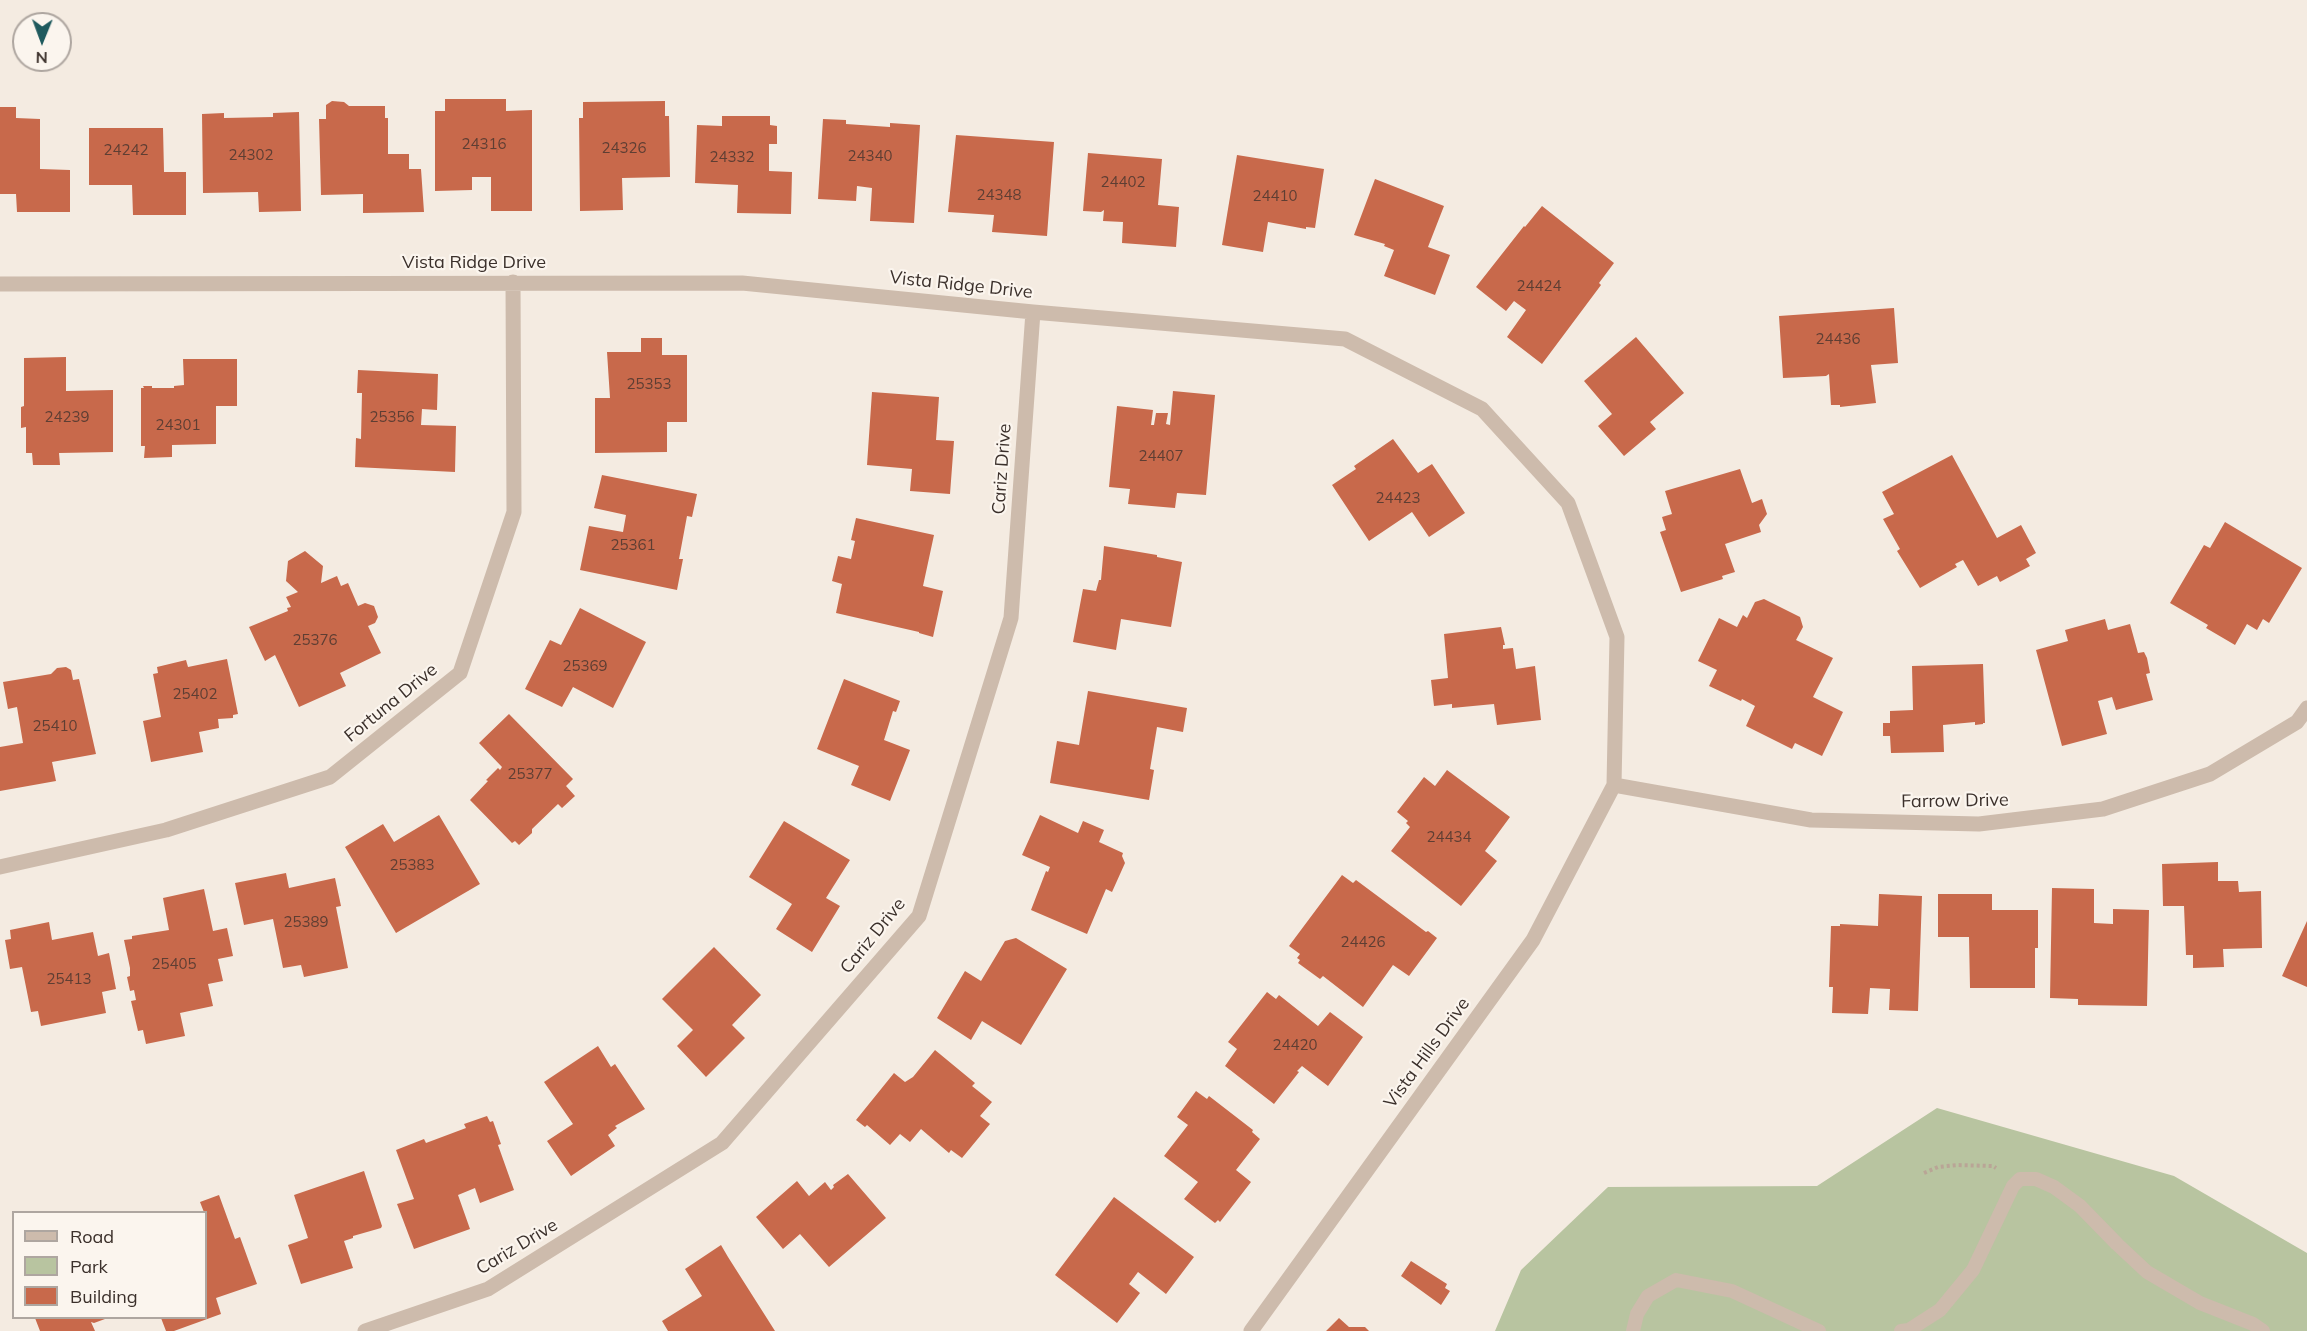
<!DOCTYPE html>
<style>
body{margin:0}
#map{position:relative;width:2307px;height:1331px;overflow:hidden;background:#f4ebe1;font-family:Mulish,sans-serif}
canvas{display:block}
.legend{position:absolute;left:12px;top:1211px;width:195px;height:108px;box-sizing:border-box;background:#fbf5ee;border:2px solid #aea6a0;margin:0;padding:8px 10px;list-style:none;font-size:18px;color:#3b302b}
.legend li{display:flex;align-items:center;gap:12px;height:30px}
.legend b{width:30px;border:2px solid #aea6a0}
.north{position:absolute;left:12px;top:12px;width:60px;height:60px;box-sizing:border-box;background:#fbf5ee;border:2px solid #aea6a0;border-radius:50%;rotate:181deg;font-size:16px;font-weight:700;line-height:24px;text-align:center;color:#3b302b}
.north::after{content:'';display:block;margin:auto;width:21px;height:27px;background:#1f5a5e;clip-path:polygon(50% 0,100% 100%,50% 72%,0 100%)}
</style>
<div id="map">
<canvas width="2307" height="1331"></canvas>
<ul class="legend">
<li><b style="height:8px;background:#cdbbac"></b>Road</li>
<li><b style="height:16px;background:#b8c4a0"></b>Park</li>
<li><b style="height:16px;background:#c8694b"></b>Building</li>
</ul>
<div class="north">N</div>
</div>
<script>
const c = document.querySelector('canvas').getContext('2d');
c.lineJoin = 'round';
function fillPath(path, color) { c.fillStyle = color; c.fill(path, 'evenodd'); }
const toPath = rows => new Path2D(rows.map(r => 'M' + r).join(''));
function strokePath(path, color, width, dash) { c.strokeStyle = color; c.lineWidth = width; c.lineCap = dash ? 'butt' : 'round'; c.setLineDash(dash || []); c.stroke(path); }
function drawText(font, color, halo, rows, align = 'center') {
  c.font = font + ' Mulish,sans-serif'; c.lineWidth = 4.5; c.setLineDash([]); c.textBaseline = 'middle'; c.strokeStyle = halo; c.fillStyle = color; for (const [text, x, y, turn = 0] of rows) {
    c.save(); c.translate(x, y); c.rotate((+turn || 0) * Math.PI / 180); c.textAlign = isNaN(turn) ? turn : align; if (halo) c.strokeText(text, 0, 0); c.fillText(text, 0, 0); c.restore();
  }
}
const green = toPath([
 [1937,1108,2174,1176,2307,1253,2307,1331,1495,1331,1521,1270,1608,1187,1817,1186]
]);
const building = toPath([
 [445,99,506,99,506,111,532,110,532,211,491,211,491,177,472,177,472,190,435,191,435,111,445,111],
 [332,101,344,102,349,106,385,106,385,118,388,118,388,154,409,154,409,169,421,169,424,212,363,213,363,194,321,195,319,119,326,119,326,105],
 [665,101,665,116,669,116,670,177,622,178,623,210,580,211,579,118,583,118,583,102],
 [0,107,16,107,16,118,40,119,40,169,70,170,70,212,17,212,16,194,0,194],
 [299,112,301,211,259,212,258,192,203,193,202,114,224,113,224,118,273,117,273,113],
 [722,116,770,116,770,125,777,126,777,144,769,144,769,171,792,172,791,214,737,213,738,185,695,183,697,125,722,126],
 [823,119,846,120,846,124,890,127,890,123,920,125,914,223,870,221,872,188,857,186,856,201,818,199],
 [89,128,163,128,164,172,186,172,186,215,133,215,132,185,89,185],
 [956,135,1054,142,1047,236,992,232,994,215,948,212],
 [1088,153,1162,159,1158,205,1179,207,1176,247,1122,243,1123,222,1103,221,1104,210,1101,212,1083,211],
 [1237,155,1324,169,1315,228,1306,227,1306,229,1268,222,1263,252,1222,245],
 [1375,179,1444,206,1428,247,1450,255,1435,295,1384,276,1394,250,1384,246,1385,244,1354,235],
 [1542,206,1614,263,1599,283,1601,285,1542,364,1507,337,1526,310,1514,301,1506,311,1476,287,1524,226,1525,227],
 [1894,308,1898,363,1871,365,1876,403,1840,407,1840,405,1831,405,1829,374,1826,376,1783,378,1779,316],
 [1636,337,1684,393,1650,422,1656,429,1624,456,1598,426,1612,414,1584,381],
 [641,338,662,338,662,355,687,355,687,422,667,422,667,452,595,453,595,398,610,398,607,352,641,352],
 [66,357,66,391,113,390,113,452,59,453,60,465,33,465,32,453,26,453,26,427,21,428,21,407,24,406,24,358],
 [183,359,237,359,237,406,216,406,216,444,172,445,172,457,144,458,145,446,141,446,141,388,144,388,143,386,152,386,152,388,174,388,174,386,184,385],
 [358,370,438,374,437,410,422,409,421,425,456,426,455,472,355,467,356,438,361,439,362,393,357,393],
 [1173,391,1215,395,1206,495,1177,493,1175,508,1128,504,1130,489,1109,487,1117,406,1153,410,1151,425,1154,425,1156,413,1168,413,1166,424,1170,425],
 [872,392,939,397,936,440,954,441,950,494,910,491,912,469,867,465],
 [1393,439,1418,473,1432,464,1465,513,1429,537,1412,512,1369,541,1332,485,1356,469,1354,466],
 [1952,455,1997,538,2021,525,2036,553,2026,559,2030,566,2000,582,1997,576,1978,586,1963,560,1955,564,1957,567,1920,588,1897,551,1900,549,1883,519,1894,514,1882,492],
 [1740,469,1752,503,1762,499,1767,514,1759,525,1761,532,1725,544,1735,572,1722,576,1723,579,1681,592,1660,532,1666,530,1662,517,1672,514,1665,491],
 [602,475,697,494,692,517,687,516,679,559,683,559,677,590,580,570,589,526,623,532,626,515,594,508],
 [856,518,934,535,923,586,943,591,933,637,919,633,919,632,836,613,842,584,832,581,838,556,851,559,855,541,851,540],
 [2225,522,2302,568,2269,623,2263,619,2257,630,2247,624,2235,645,2206,628,2208,625,2170,603,2204,545,2210,548],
 [1104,546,1157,555,1157,557,1182,562,1171,627,1121,619,1116,650,1073,642,1083,589,1096,591,1099,580,1101,580],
 [305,551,323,566,321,583,337,576,341,586,348,583,358,606,365,603,374,606,378,617,375,623,368,626,381,653,340,673,346,686,299,707,275,655,265,661,249,627,288,611,287,608,291,607,286,597,298,592,286,581,288,561],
 [1764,599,1800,617,1803,627,1796,640,1833,658,1813,697,1843,712,1822,756,1795,743,1792,749,1746,726,1755,706,1742,699,1741,701,1709,686,1717,670,1698,661,1719,618,1737,627,1743,615,1747,618,1755,602],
 [580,608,646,642,613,708,573,687,562,707,525,689,550,640,561,645],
 [2105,619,2108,630,2130,624,2138,653,2144,652,2147,658,2150,673,2146,674,2153,700,2116,710,2112,697,2098,701,2107,734,2062,746,2036,650,2068,641,2065,630],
 [1501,627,1505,645,1503,645,1503,649,1513,648,1516,669,1535,666,1541,720,1497,725,1494,704,1452,708,1452,704,1434,706,1431,680,1448,678,1444,634],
 [227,659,238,714,233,715,233,718,218,719,219,728,199,732,203,752,151,762,143,721,161,717,153,674,158,673,157,667,186,660,188,667],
 [1983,664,1985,723,1983,723,1983,724,1975,725,1975,722,1943,725,1944,752,1891,753,1890,736,1883,736,1883,723,1890,723,1890,711,1913,710,1912,666],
 [66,667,71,670,73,680,79,679,96,754,52,762,56,781,0,791,0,747,23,743,17,707,8,709,3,682,51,674,57,668],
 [844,679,900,701,896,712,893,711,884,740,910,750,890,801,851,785,859,766,817,749],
 [1088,691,1187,708,1183,732,1157,727,1150,769,1154,770,1149,800,1050,783,1057,741,1079,745],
 [509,714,573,779,566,786,575,796,562,808,558,804,532,829,532,833,519,845,515,841,512,843,470,800,488,781,486,780,498,768,500,770,502,767,479,743],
 [1447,770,1510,817,1485,851,1497,861,1461,906,1391,851,1410,827,1406,823,1408,821,1397,812,1424,777,1435,786],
 [439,815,480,884,396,933,345,847,383,824,394,842],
 [1040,815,1078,833,1083,821,1104,830,1099,842,1123,853,1122,856,1125,863,1112,892,1106,889,1087,934,1031,910,1046,871,1048,872,1050,867,1022,855],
 [784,821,850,860,826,898,840,906,812,952,776,929,792,904,749,877],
 [2218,862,2218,881,2238,881,2239,892,2261,891,2262,948,2223,949,2224,967,2193,968,2193,955,2186,955,2184,906,2163,906,2162,864],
 [286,873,289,888,335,878,341,906,336,907,348,968,304,977,301,965,283,968,273,919,244,925,235,883],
 [1342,875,1353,883,1356,880,1426,932,1428,931,1437,938,1409,976,1393,965,1363,1007,1323,976,1320,979,1298,963,1300,960,1297,958,1300,954,1289,946],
 [2052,888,2094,889,2094,923,2113,924,2113,909,2149,910,2147,1006,2078,1005,2078,999,2050,998],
 [204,889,213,931,227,928,233,956,218,959,223,981,208,984,213,1006,180,1013,185,1036,146,1044,143,1030,138,1031,131,1001,136,1000,134,990,130,991,127,977,130,976,130,968,124,940,132,939,132,936,169,930,163,898],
 [1879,894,1922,896,1918,1011,1889,1010,1890,989,1870,988,1868,1014,1832,1013,1833,987,1829,987,1831,926,1840,926,1840,924,1878,926],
 [1938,894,1992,894,1992,910,2038,910,2038,948,2035,948,2035,988,1970,988,1969,937,1938,937],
 [2307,921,2307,987,2282,976],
 [49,922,52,940,93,932,98,956,109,953,116,989,102,992,106,1013,41,1026,38,1011,31,1012,22,967,10,969,5,940,11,939,10,930],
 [1016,938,1067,969,1021,1045,982,1021,971,1040,937,1018,965,971,981,981,1005,941],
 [714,947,761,995,732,1025,745,1038,706,1077,677,1046,693,1030,662,999],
 [1267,992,1276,999,1279,995,1318,1026,1330,1012,1363,1037,1328,1086,1302,1066,1297,1071,1299,1072,1274,1104,1225,1066,1237,1049,1228,1042],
 [598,1046,611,1067,615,1064,645,1109,615,1126,617,1128,608,1135,615,1146,571,1176,547,1141,573,1124,544,1082],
 [935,1050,975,1083,972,1086,992,1102,980,1116,990,1124,962,1158,951,1150,949,1153,921,1129,910,1142,900,1134,890,1145,867,1125,865,1127,856,1120,894,1073,905,1082,913,1077],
 [1196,1091,1207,1099,1209,1096,1253,1130,1252,1132,1260,1139,1236,1170,1251,1182,1220,1222,1218,1220,1215,1223,1184,1199,1198,1182,1164,1156,1188,1125,1177,1117],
 [487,1116,490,1122,493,1121,501,1144,498,1145,514,1190,480,1203,475,1188,458,1195,470,1229,414,1249,397,1204,414,1199,396,1150,424,1139,426,1143,466,1128,464,1124],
 [364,1171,382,1226,381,1228,353,1236,353,1238,344,1241,353,1268,301,1284,288,1245,308,1238,294,1195],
 [848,1174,886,1218,829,1267,800,1234,783,1249,756,1217,797,1181,809,1196,825,1182,831,1190,834,1187,833,1185],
 [219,1195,235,1239,240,1237,257,1284,216,1298,221,1314,174,1331,166,1331,161,1318,206,1318,207,1220,200,1202],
 [1114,1197,1194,1257,1166,1294,1138,1272,1129,1284,1140,1293,1117,1323,1055,1275],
 [721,1245,728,1257,775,1331,668,1331,662,1321,702,1296,685,1269],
 [1411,1261,1447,1284,1445,1288,1450,1291,1441,1305,1401,1276],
 [35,1318,105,1318,105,1319,94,1323,91,1322,95,1331,40,1331],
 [1339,1318,1349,1327,1365,1327,1369,1331,1326,1331]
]);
const path = toPath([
 [1924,1173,1938,1167,1957,1165,1993,1166,1996,1168]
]);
const service = toPath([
 [1633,1331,1637,1314,1648,1296,1676,1280,1732,1291,1819,1331],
 [1901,1331,1909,1330,1940,1310,1973,1270,2013,1186,2020,1179,2036,1179,2054,1187,2080,1206,2117,1244,2147,1272,2200,1303,2253,1324,2263,1331]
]);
const minor = toPath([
 [0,284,742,283,1033,312,1345,339,1482,409,1568,503,1617,637,1614,785,1533,940,1251,1331],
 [1614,785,1811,820,1979,824,2103,809,2210,774,2297,722,2307,708],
 [0,867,166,830,330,777,460,673,514,512,513,282],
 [365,1331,488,1289,722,1143,919,916,1011,618,1033,312]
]);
const numberNames = [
 ["24316",484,144],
 ["24326",624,148],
 ["24242",126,150],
 ["24302",251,155],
 ["24340",870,156],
 ["24332",732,157],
 ["24402",1123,182],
 ["24348",999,195],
 ["24410",1275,196],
 ["24424",1539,286],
 ["24436",1838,339],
 ["25353",649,384],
 ["24239",67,417],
 ["25356",392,417],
 ["24301",178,425],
 ["24407",1161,456],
 ["24423",1398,498],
 ["25361",633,545],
 ["25376",315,640],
 ["25369",585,666],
 ["25402",195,694],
 ["25410",55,726],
 ["25377",530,774],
 ["24434",1449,837],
 ["25383",412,865],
 ["25389",306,922],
 ["24426",1363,942],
 ["25405",174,964],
 ["25413",69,979],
 ["24420",1295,1045]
];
const streetNames = [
 ["Vista Ridge Drive",474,263],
 ["Vista Ridge Drive",961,285,6],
 ["Cariz Drive",1002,469,-86],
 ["Fortuna Drive",391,703,-39],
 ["Farrow Drive",1955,801,-1],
 ["Cariz Drive",873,936,-51],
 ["Vista Hills Drive",1427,1053,-54],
 ["Cariz Drive",517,1247,-31]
];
fillPath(green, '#b8c4a0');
fillPath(building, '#c8694b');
strokePath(path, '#b9a596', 4, [3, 3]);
strokePath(service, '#cdbbac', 14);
strokePath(minor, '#cdbbac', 15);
drawText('15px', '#5e3e33', null, numberNames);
drawText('18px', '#3b302b', '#fbf5ee', streetNames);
</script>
